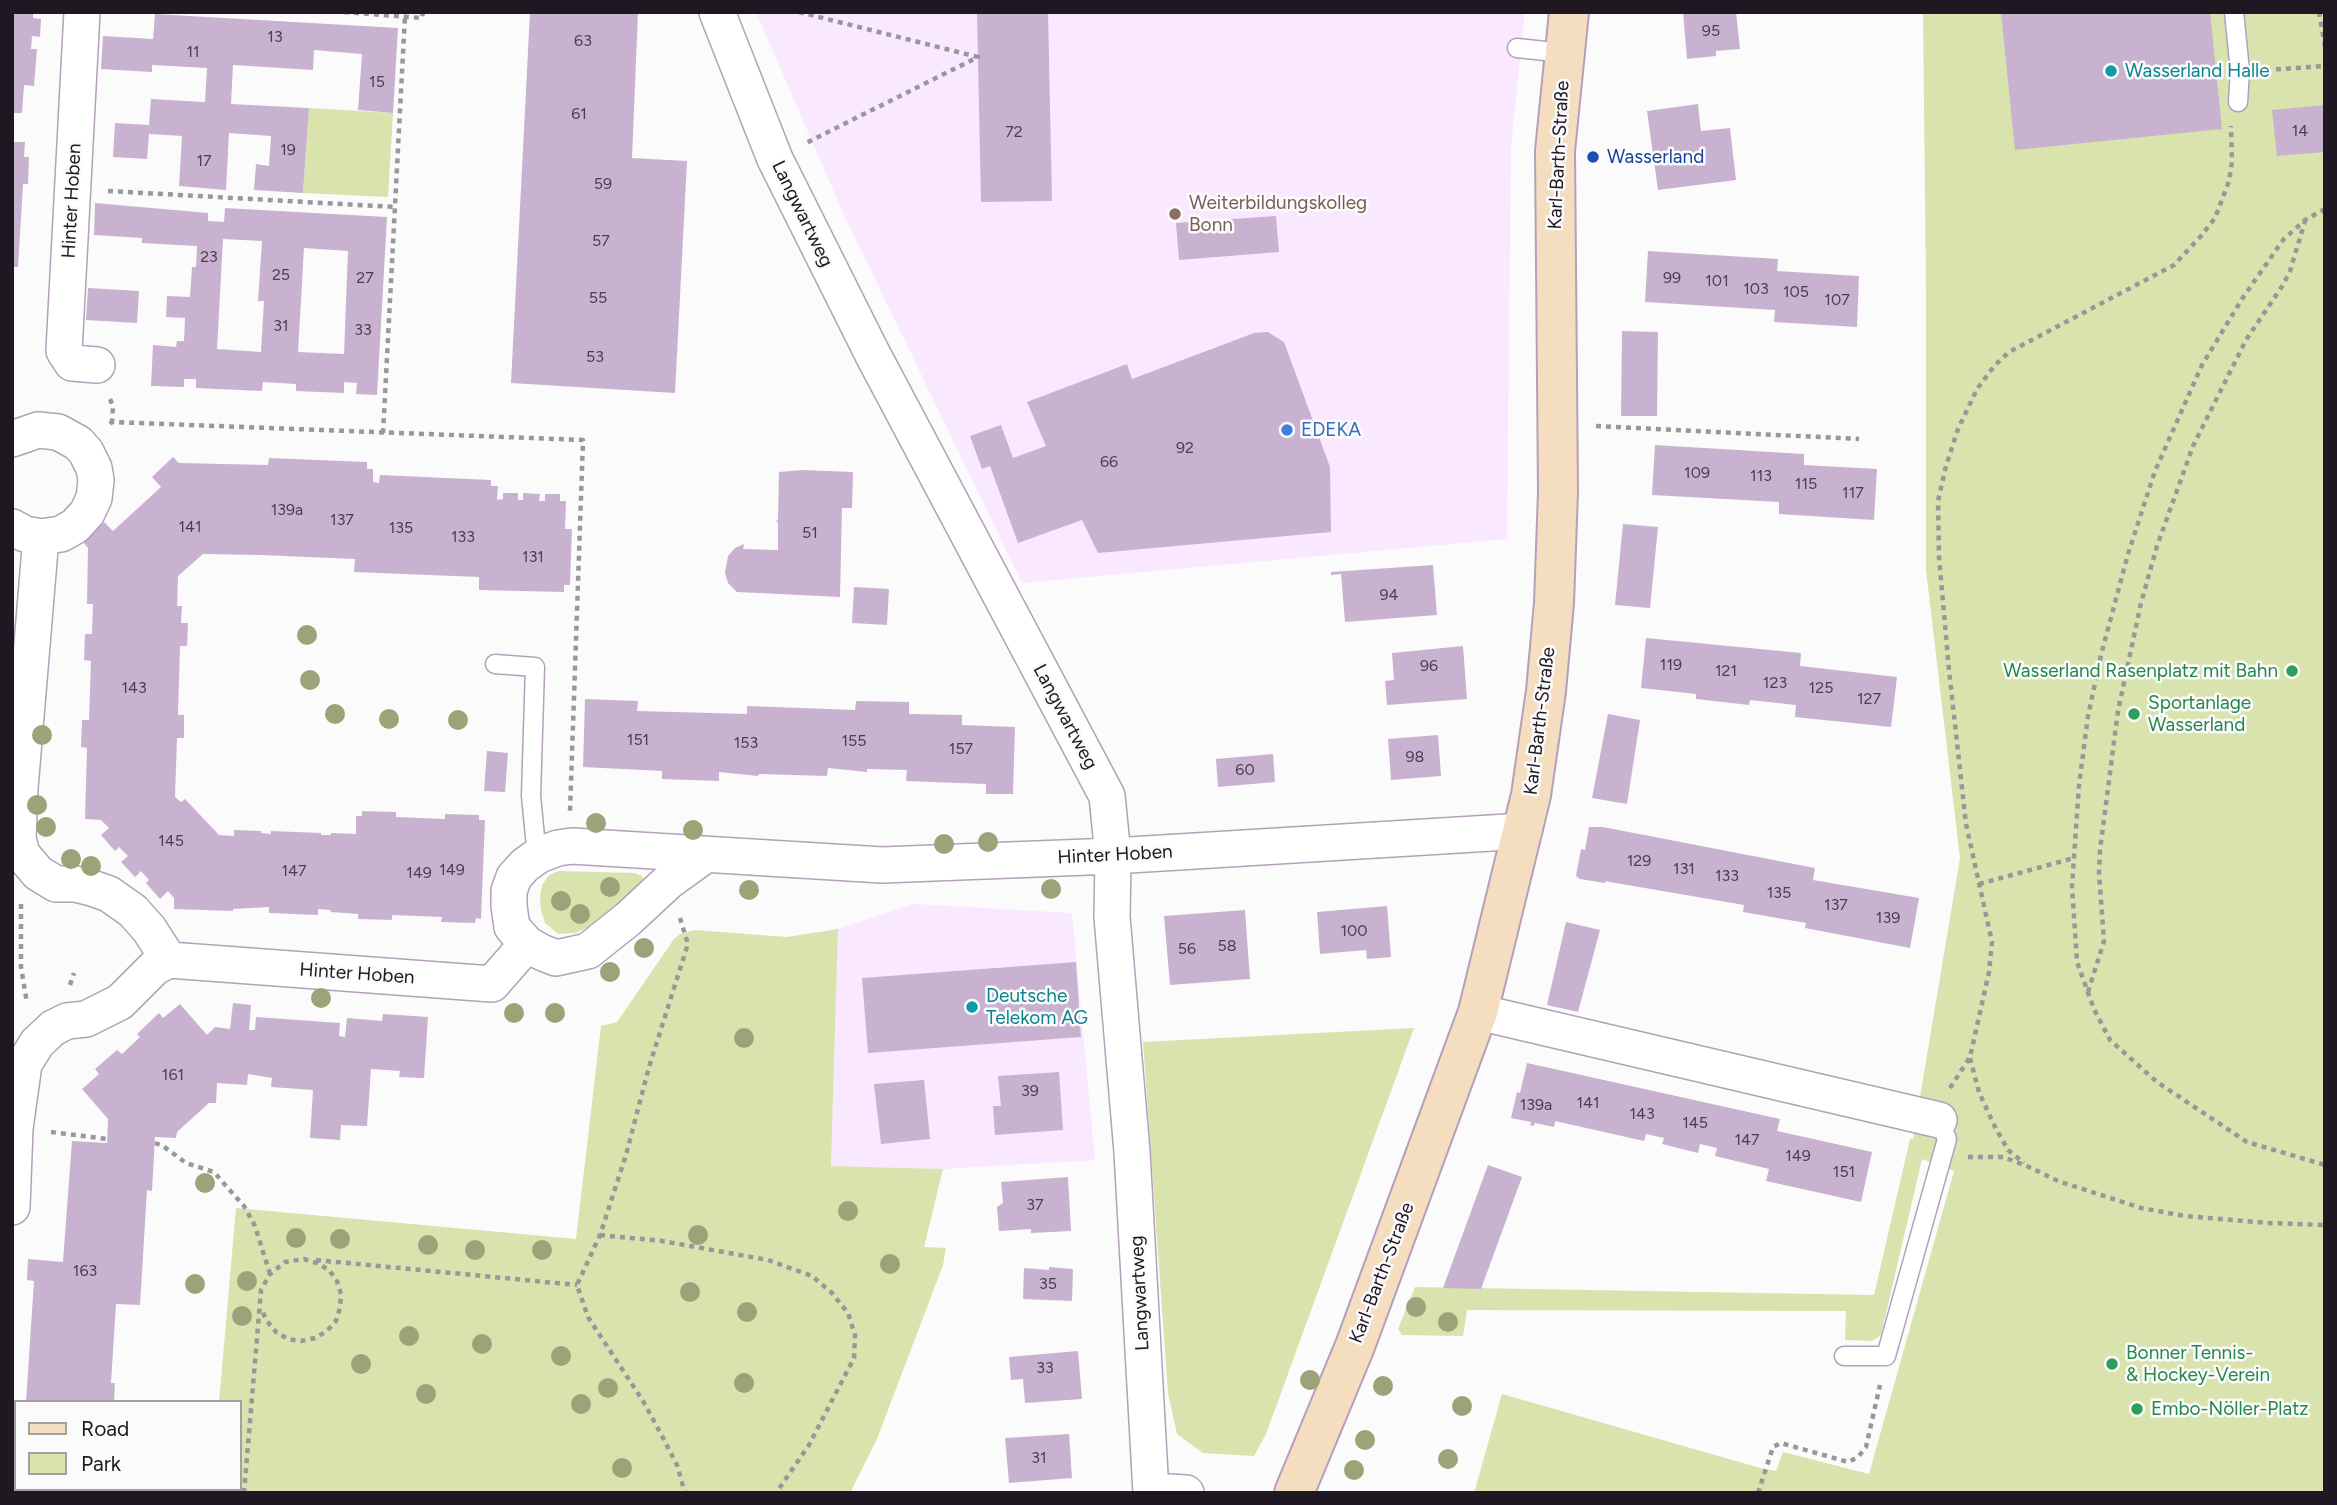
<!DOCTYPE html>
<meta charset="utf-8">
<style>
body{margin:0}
#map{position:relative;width:2337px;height:1505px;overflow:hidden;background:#fbfbfb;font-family:Figtree,sans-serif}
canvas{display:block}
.frame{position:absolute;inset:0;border:14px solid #1f1722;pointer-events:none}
.legend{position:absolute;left:14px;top:1400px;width:228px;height:91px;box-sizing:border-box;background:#fbfbfb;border:2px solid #a3a0a4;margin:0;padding:9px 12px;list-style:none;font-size:21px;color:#1f1722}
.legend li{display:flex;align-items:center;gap:14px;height:35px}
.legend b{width:35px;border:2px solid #a3a0a4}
</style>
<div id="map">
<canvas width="2337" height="1505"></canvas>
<div class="frame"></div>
<ul class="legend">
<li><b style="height:9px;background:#f4debf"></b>Road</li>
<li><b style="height:19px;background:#d8e3ad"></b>Park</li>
</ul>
</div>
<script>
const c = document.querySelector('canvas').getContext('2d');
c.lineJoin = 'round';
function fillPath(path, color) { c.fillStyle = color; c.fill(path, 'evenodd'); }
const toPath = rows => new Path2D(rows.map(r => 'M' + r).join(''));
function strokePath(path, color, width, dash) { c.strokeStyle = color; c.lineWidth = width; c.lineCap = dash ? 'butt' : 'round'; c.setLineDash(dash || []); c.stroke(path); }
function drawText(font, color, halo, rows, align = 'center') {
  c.font = font + ' Figtree,sans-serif'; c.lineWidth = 5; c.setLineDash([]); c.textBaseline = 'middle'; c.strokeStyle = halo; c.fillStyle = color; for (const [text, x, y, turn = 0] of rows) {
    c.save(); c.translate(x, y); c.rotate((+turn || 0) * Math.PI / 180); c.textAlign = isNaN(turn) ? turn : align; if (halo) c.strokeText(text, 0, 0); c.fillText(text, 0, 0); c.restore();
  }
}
const built = toPath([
 [756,12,1525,12,1511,146,1507,539,1022,583,844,215],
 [914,904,1072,913,1095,1160,943,1169,831,1166,838,929]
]);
const green = toPath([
 [1923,12,2325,12,2325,1493,1474,1493,1502,1394,1764,1469,1776,1471,1783,1452,1869,1474,1954,1171,1922,1159,1881,1335,1872,1341,1845,1340,1846,1311,1467,1310,1463,1336,1402,1335,1398,1329,1415,1287,1874,1295,1910,1139,1913,1139,1960,858,1926,570,1926,292],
 [309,108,393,113,388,197,303,193],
 [559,871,635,873,642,876,644,882,641,887,591,926,575,933,558,934,545,923,541,910,540,897,542,885,549,875],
 [838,929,831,1166,943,1169,924,1247,946,1248,943,1265,877,1439,850,1493,114,1493,114,1489,240,1489,240,1402,219,1402,236,1208,576,1239,601,1026,617,1022,674,939,680,934,694,930,787,937],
 [1414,1028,1266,1434,1254,1456,1203,1453,1177,1434,1168,1393,1143,1042]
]);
const building = toPath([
 [12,12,33,12,33,18,41,19,40,37,32,36,31,49,37,49,34,86,24,85,22,113,12,113],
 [530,12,638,12,632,158,687,161,675,393,511,383],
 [977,12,1048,12,1052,201,981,202],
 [1683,12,1736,12,1740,49,1716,51,1716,56,1687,59],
 [2001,12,2210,12,2222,129,2015,150],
 [155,14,398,28,393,113,358,110,362,54,314,50,313,70,233,65,231,104,309,108,303,193,254,190,256,164,269,166,271,136,229,133,226,190,179,186,182,136,149,134,147,159,113,157,115,123,149,125,151,99,205,102,207,68,152,65,152,72,101,69,103,36,153,39],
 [1698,104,1701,131,1730,128,1736,180,1658,190,1647,111],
 [2325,105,2325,152,2277,156,2272,110],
 [12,142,25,142,24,157,29,157,28,184,23,184,18,267,12,267],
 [95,203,208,213,208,221,224,222,225,208,387,217,377,395,356,394,357,383,344,382,344,393,296,391,296,384,263,382,262,391,196,388,196,379,184,379,184,387,151,386,153,345,176,347,177,341,184,341,185,318,166,317,167,296,190,297,192,267,196,267,197,246,142,243,142,238,94,235],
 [223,239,262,241,258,301,264,301,261,352,217,349],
 [304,248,348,251,344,354,298,352],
 [1276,216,1279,252,1179,260,1176,223],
 [1648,251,1778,259,1777,271,1859,276,1857,327,1774,322,1775,310,1645,302],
 [88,288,139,291,137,323,86,320],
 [1622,331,1658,332,1657,416,1621,416],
 [1268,332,1284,342,1330,467,1331,532,1098,553,1082,520,1018,543,990,466,982,469,970,436,1001,425,1013,458,1046,446,1027,402,1127,364,1132,379,1254,333],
 [1655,445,1804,454,1804,465,1877,469,1874,520,1779,514,1779,502,1652,495],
 [173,457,179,463,268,465,269,458,367,462,367,469,373,469,373,482,379,483,380,475,491,480,491,486,498,486,497,500,503,499,503,493,518,493,518,500,523,500,523,493,540,494,539,501,545,501,545,494,560,494,560,501,566,501,565,529,572,529,570,585,564,585,564,592,479,590,479,577,354,572,355,559,260,555,203,554,178,576,177,606,182,606,181,623,188,623,187,646,180,646,178,715,184,715,184,738,177,738,175,797,181,802,185,799,219,835,234,836,234,830,261,831,261,833,271,834,271,831,321,833,321,835,331,835,331,833,356,834,356,816,362,816,362,811,396,812,396,817,445,819,445,814,479,815,479,820,485,820,481,919,476,918,475,923,441,922,442,917,392,915,392,920,358,919,358,914,330,912,331,910,318,909,318,915,269,913,269,907,233,909,233,911,174,909,174,898,168,891,160,899,146,883,149,880,141,871,135,877,121,862,128,856,119,847,115,851,101,835,109,828,101,820,85,819,87,748,81,747,82,720,89,720,91,661,84,660,85,634,92,634,93,604,87,604,88,548,83,542,104,522,113,531,161,487,152,477],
 [803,470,853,472,852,508,842,508,840,597,737,592,728,583,725,573,728,556,735,548,744,544,743,549,778,550,778,522,776,522,778,519,779,472],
 [1623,524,1658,527,1650,608,1615,605],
 [1433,565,1437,615,1345,622,1341,574,1331,575,1331,572],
 [854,587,889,589,887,625,852,623],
 [1646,638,1801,653,1800,666,1897,677,1891,727,1795,717,1796,705,1750,700,1749,705,1696,699,1696,694,1641,688],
 [1463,646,1467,699,1387,705,1385,681,1394,680,1392,653],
 [585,699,638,701,637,711,747,714,747,706,855,710,856,701,909,702,909,714,962,715,962,725,1015,727,1013,794,986,794,986,784,906,781,907,770,867,769,867,772,828,768,827,776,759,774,758,776,719,772,719,781,662,779,662,771,583,767],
 [1608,714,1640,720,1627,804,1592,798],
 [1438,735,1441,776,1391,780,1388,739],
 [487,751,508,753,505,792,484,791],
 [1273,754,1275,782,1218,787,1216,759],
 [1589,827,1603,827,1815,868,1813,880,1919,898,1910,948,1805,928,1806,923,1743,912,1744,905,1610,882,1606,881,1605,883,1580,879,1576,876,1581,849,1585,850],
 [1387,906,1391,957,1367,959,1366,950,1320,954,1317,912],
 [1245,910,1250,979,1170,985,1164,916],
 [1566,922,1600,930,1578,1012,1547,1005],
 [1076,962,1081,1037,868,1053,862,978],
 [233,1003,251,1005,249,1030,255,1030,256,1017,340,1023,339,1036,345,1037,347,1018,382,1021,383,1014,428,1017,424,1078,399,1077,400,1071,371,1069,367,1126,341,1125,340,1140,310,1138,313,1090,271,1087,272,1078,248,1074,247,1085,217,1083,216,1103,209,1103,177,1132,176,1138,155,1137,152,1191,147,1190,140,1305,116,1304,111,1383,115,1383,114,1402,26,1402,34,1281,27,1280,28,1259,63,1262,72,1141,107,1143,108,1119,82,1089,99,1074,95,1069,117,1050,122,1054,140,1037,137,1034,159,1013,163,1018,180,1004,207,1035,215,1027,230,1029],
 [1527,1063,1780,1119,1777,1131,1872,1152,1861,1202,1766,1181,1769,1169,1715,1156,1717,1148,1700,1144,1698,1153,1662,1144,1664,1138,1646,1134,1644,1141,1555,1121,1554,1127,1535,1123,1534,1126,1530,1125,1531,1122,1511,1118,1517,1092,1520,1093],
 [1059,1072,1063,1130,995,1135,993,1106,1001,1106,998,1076],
 [924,1080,930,1139,881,1144,874,1084],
 [1488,1165,1522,1177,1481,1289,1443,1288],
 [1068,1177,1071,1231,1031,1233,1031,1229,999,1231,997,1207,1003,1203,1001,1182],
 [1049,1267,1073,1269,1072,1301,1023,1299,1024,1268,1049,1270],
 [1078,1351,1082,1399,1025,1403,1023,1379,1011,1380,1009,1357],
 [1069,1434,1072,1478,1009,1483,1005,1438],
 [12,1447,16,1447,16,1489,55,1489,55,1493,12,1493]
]);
const path = toPath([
 [344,12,422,18,423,12],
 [799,12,978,57,806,143],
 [2319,12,2325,46],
 [2266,70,2325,66],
 [108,191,395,207],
 [2325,209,2305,220,2283,240,2242,299,2202,365,2155,471,2128,554,2101,655,2088,716,2079,785,2072,886,2077,962,2094,1009,2110,1040,2157,1082,2247,1142,2325,1165],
 [110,399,113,406,112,422],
 [110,424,112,422,583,440,570,811],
 [1596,426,1859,439],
 [383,433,405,16],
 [1979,884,2074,858],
 [21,904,21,967,27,1003],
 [680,918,688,944,649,1067,626,1155,600,1235,577,1285,588,1317,643,1401,661,1434,677,1465,685,1493],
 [70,985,74,973],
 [2088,992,2104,941,2099,873,2100,850,2118,711,2141,603,2157,546,2193,446,2246,340,2283,285,2290,271,2305,221],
 [1970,1058,1979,1092,1994,1125,2008,1150,2024,1163],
 [1950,1088,1970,1057,1989,972,1992,942,1966,824,1949,670,1939,557,1938,501,1946,466,1958,429,1977,389,1995,365,2009,352,2174,265,2201,236,2215,218,2229,181,2232,162,2231,126],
 [51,1132,107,1139],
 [155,1143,163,1146,186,1163,214,1172,227,1187,244,1206,255,1226,270,1274],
 [1968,1157,2003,1157,2027,1166,2058,1181,2141,1208,2185,1216,2268,1223,2325,1225],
 [600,1235,662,1241,768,1260,812,1276,831,1292,848,1313,855,1335,854,1358,809,1445,776,1493],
 [316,1260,577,1285],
 [244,1493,261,1290,270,1274,285,1262,304,1259,317,1263,329,1270,337,1281,341,1294,340,1308,336,1321,327,1331,315,1338,301,1341,288,1339,276,1332,267,1321,261,1309],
 [1758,1493,1773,1447,1781,1443,1848,1462,1858,1457,1866,1447,1880,1385]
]);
const lane = toPath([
 [2234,12,2240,71,2238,102],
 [1517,48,1564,53],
 [495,664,535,667,531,796,535,837,539,855],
 [1844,1356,1886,1356,1947,1139,1939,1120]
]);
const street = toPath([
 [82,12,64,351,72,363,97,365],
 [717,12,775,159,872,353,1107,796,1113,856,1112,917,1132,1152,1151,1493],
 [12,439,38,430,58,432,78,443,86,452,94,468,96,480,94,498,87,513,75,526,61,534,41,537,25,534,12,527],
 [705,855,669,881,628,919,588,951,556,958,541,952,527,944,512,927,509,906,509,891,514,877,525,865,539,855,558,848,572,846,882,865,1113,856,1524,831],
 [169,960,492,984,527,944],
 [1478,1012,1939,1120],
 [12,1207,15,1128,24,1064,37,1043,53,1028,67,1021,86,1019,120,1002,155,967,169,960,149,929,133,911,109,894,92,888,75,884,56,884,38,873,22,854,18,838,20,788,41,537],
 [1152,1491,1186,1493]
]);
const secondary = toPath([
 [1294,1493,1355,1346,1478,1012,1531,795,1546,691,1554,603,1558,492,1555,151,1569,12]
]);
const trees = [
 [307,635],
 [310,680],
 [335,714],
 [389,719],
 [458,720],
 [42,735],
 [37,805],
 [596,823],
 [46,827],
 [693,830],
 [988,842],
 [944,844],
 [71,859],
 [91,866],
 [610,887],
 [1051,889],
 [749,890],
 [561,901],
 [580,914],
 [644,948],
 [610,972],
 [321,998],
 [514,1013],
 [555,1013],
 [744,1038],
 [205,1183],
 [848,1211],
 [698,1235],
 [296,1238],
 [340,1239],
 [428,1245],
 [475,1250],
 [542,1250],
 [890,1264],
 [247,1281],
 [195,1284],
 [690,1292],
 [1416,1307],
 [747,1312],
 [242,1316],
 [1448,1322],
 [409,1336],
 [482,1344],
 [561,1356],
 [361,1364],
 [1310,1380],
 [744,1383],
 [1383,1386],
 [608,1388],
 [426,1394],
 [581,1404],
 [1462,1406],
 [1365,1440],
 [1448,1459],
 [622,1468],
 [1354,1470]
];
const markers = [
 [2111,71,7,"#0f9aa8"],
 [1593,157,7,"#1a4fb4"],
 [1175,214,7,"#8d6e63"],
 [1287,430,7,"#3f7fe0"],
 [2292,671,7,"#2e9e5b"],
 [2134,714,7,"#2e9e5b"],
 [972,1007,7,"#0f9aa8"],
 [2112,1364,7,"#2e9e5b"],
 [2137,1409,7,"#2e9e5b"]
];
const numberNames = [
 ["95",1711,31],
 ["13",275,37],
 ["63",583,41],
 ["11",193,52],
 ["15",377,82],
 ["61",579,114],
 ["14",2300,131],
 ["72",1014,132],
 ["19",288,150],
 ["17",204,161],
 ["59",603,184],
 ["57",601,241],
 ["23",209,257],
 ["25",281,275],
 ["27",365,278],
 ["99",1672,278],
 ["101",1717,281],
 ["103",1756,289],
 ["105",1796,292],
 ["55",598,298],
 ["107",1837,300],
 ["31",281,326],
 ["33",363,330],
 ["53",595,357],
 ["92",1185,448],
 ["66",1109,462],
 ["109",1697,473],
 ["113",1761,476],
 ["115",1806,484],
 ["117",1853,493],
 ["139a",287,510],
 ["137",342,520],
 ["141",190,527],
 ["135",401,528],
 ["51",810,533],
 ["133",463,537],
 ["131",533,557],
 ["94",1389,595],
 ["119",1671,665],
 ["96",1429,666],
 ["121",1726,671],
 ["123",1775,683],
 ["143",134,688],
 ["125",1821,688],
 ["127",1869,699],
 ["151",638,740],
 ["155",854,741],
 ["153",746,743],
 ["157",961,749],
 ["98",1415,757],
 ["60",1245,770],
 ["145",171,841],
 ["129",1639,861],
 ["131",1684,869],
 ["149",452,870],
 ["147",294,871],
 ["149",419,873],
 ["133",1727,876],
 ["135",1779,893],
 ["137",1836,905],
 ["139",1888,918],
 ["100",1354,931],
 ["58",1227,946],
 ["56",1187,949],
 ["161",173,1075],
 ["39",1030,1091],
 ["141",1588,1103],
 ["139a",1536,1105],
 ["143",1642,1114],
 ["145",1695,1123],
 ["147",1747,1140],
 ["149",1798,1156],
 ["151",1844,1172],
 ["37",1035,1205],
 ["163",85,1271],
 ["35",1048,1284],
 ["33",1045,1368],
 ["31",1039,1458]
];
const cultureNames = [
 ["Wasserland Halle",2125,71],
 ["Deutsche",986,996],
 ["Telekom AG",986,1018]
];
const streetNames = [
 ["Karl-Barth-Straße",1559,155,-87],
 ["Hinter Hoben",72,201,-87],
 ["Langwartweg",802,214,64],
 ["Langwartweg",1065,717,62],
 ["Karl-Barth-Straße",1540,721,-83],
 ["Hinter Hoben",1115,855,-3],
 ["Hinter Hoben",357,974,4],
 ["Karl-Barth-Straße",1382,1273,-69],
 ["Langwartweg",1140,1293,-93]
];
const transitNames = [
 ["Wasserland",1607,157]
];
const educationNames = [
 ["Weiterbildungskolleg",1189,203],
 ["Bonn",1189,225]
];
const shopNames = [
 ["EDEKA",1301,430]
];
const leisureNames = [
 ["Wasserland Rasenplatz mit Bahn",2278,671,"right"],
 ["Sportanlage",2148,703],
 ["Wasserland",2148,725],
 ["Bonner Tennis-",2126,1353],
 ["& Hockey-Verein",2126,1375],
 ["Embo-Nöller-Platz",2151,1409]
];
fillPath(built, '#f9e8ff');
fillPath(green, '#d8e3ad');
fillPath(building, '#c9b2d0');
strokePath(lane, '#b59fbb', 21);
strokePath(street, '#b59fbb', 38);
strokePath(secondary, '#b59fbb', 42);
strokePath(path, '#9a979b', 4.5, [5, 5]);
strokePath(lane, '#fff', 18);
strokePath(street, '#fff', 35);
strokePath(secondary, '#f4debf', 38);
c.fillStyle = '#9ea278';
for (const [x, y] of trees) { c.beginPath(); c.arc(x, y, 10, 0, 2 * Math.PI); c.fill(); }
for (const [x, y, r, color] of markers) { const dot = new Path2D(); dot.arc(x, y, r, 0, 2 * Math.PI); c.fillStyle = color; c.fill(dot); strokePath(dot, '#fbfbfb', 2.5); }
drawText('16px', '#4a3e4e', null, numberNames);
drawText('19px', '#0d838f', '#fbfbfb', cultureNames, 'left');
drawText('19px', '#1f1722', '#fbfbfb', streetNames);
drawText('19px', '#164399', '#fbfbfb', transitNames, 'left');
drawText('19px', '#785e54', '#fbfbfb', educationNames, 'left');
drawText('19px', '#366cbe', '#fbfbfb', shopNames, 'left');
drawText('19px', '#27864d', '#fbfbfb', leisureNames, 'left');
</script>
